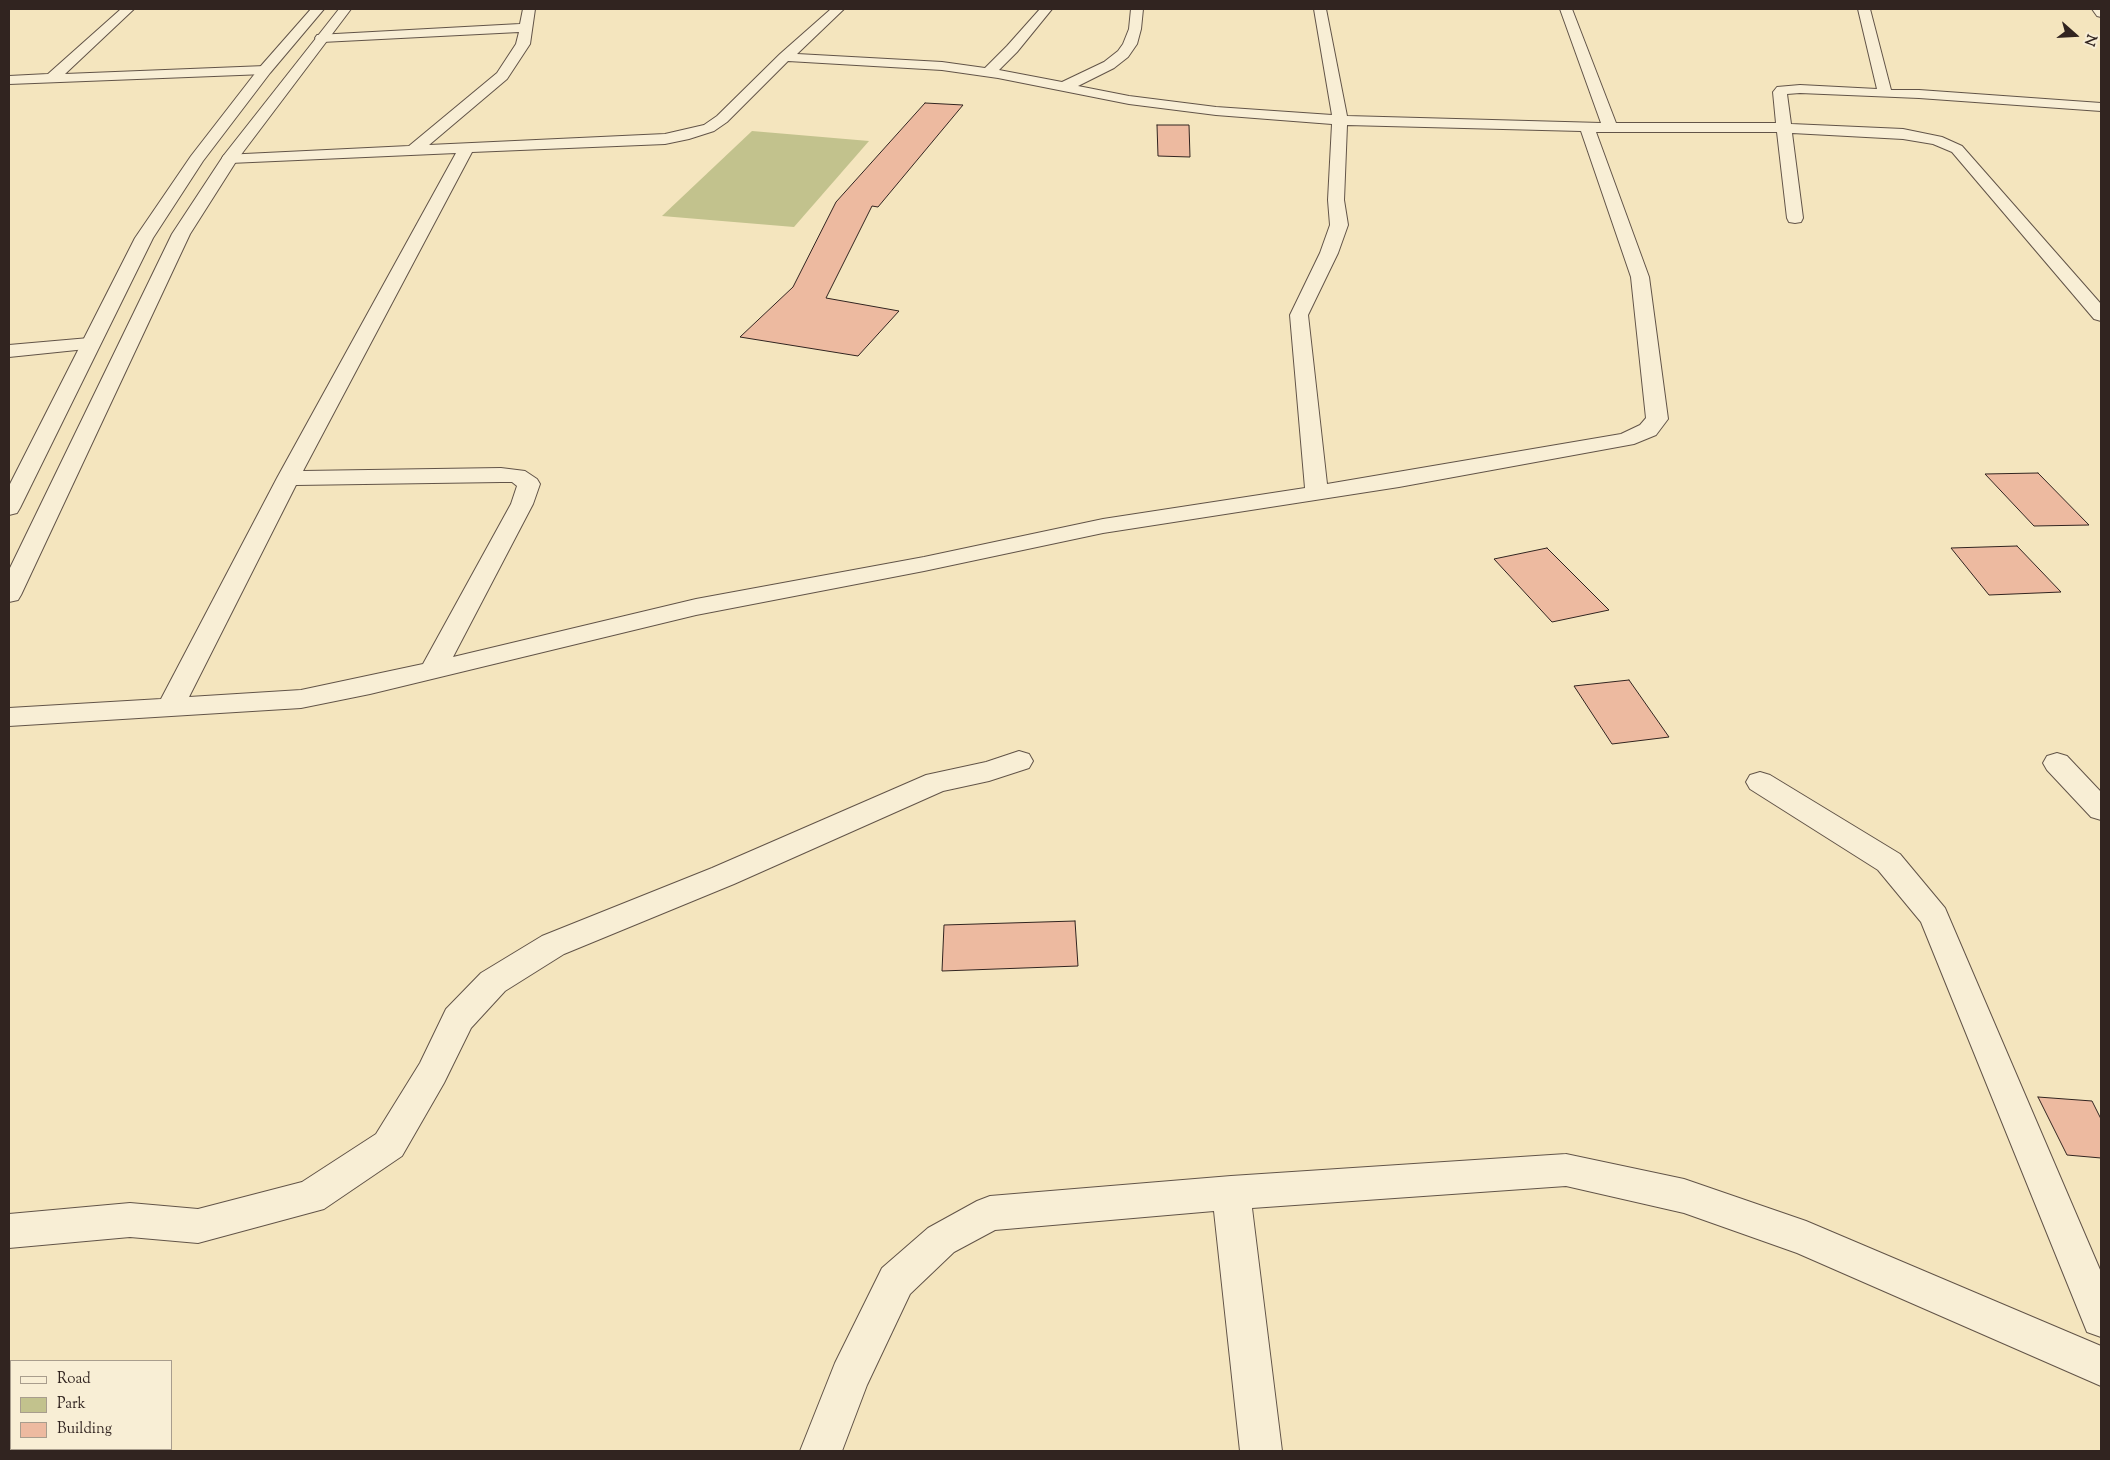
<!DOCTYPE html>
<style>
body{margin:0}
#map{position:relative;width:2110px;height:1460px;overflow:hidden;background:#f4e5be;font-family:"Sorts Mill Goudy",serif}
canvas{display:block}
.frame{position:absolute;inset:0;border:10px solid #312420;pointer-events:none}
.legend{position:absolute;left:10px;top:1360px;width:162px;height:90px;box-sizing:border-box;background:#f8eed5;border:1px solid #a89d8d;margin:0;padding:6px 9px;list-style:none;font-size:15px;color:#312420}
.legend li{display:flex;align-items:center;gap:10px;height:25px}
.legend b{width:25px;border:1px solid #a89d8d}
.north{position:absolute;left:2050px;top:10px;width:50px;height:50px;-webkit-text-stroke:4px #f8eed5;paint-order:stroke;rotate:109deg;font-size:14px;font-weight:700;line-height:20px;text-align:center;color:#312420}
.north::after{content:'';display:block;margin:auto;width:18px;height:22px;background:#312420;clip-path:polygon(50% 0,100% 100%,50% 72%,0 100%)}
</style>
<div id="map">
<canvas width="2110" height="1460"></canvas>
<div class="frame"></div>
<ul class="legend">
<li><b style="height:6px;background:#f8eed5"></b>Road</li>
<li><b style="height:14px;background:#c2c28d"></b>Park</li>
<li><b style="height:14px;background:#edbaa0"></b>Building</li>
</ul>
<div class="north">N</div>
</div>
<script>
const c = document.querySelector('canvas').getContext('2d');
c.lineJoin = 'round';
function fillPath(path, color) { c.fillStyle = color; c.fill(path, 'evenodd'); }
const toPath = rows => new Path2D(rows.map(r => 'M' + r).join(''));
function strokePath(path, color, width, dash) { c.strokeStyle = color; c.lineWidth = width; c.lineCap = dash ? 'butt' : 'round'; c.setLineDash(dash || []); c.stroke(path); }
const green = toPath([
 [752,131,869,141,794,227,662,216]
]);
const building = toPath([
 [925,103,963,105,878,207,872,206,826,298,899,311,858,356,740,337,793,287,836,202,925,103],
 [1157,125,1189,125,1190,157,1158,156,1157,125],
 [2038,473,2089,525,2034,526,1985,474,2038,473],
 [2017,546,2061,592,1989,595,1951,548,2017,546],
 [1547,548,1609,610,1552,622,1494,559,1547,548],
 [1629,680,1669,737,1612,744,1574,686,1629,680],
 [1075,921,1078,966,942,971,944,925,1075,921],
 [2038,1097,2092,1101,2101,1119,2101,1158,2067,1155,2038,1097]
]);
const minor = toPath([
 [121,9,134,9,65,74,265,66,272,70,265,74,9,84,9,76,48,74,121,9],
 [523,9,535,9,530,44,507,79,429,145,665,134,704,125,717,116,780,54,831,9,844,9,797,54,942,62,985,68,1007,46,1040,9,1052,9,1017,52,999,70,1062,82,1104,62,1118,51,1123,44,1129,29,1131,9,1143,9,1141,29,1137,44,1128,57,1114,68,1078,86,1129,96,1216,107,1332,115,1314,9,1326,9,1347,116,1601,123,1560,9,1572,9,1616,123,1776,123,1773,92,1777,87,1800,85,1877,89,1858,9,1870,9,1891,90,1919,90,2101,103,2101,111,1919,98,1800,93,1787,94,1791,124,1903,129,1942,137,1962,146,2101,304,2101,321,2094,319,1952,152,1933,144,1903,139,1792,133,1803,218,1801,222,1795,223,1789,222,1787,218,1777,132,1596,132,1649,277,1668,419,1656,435,1634,444,1399,487,1103,533,924,571,696,615,370,694,301,708,9,726,9,708,161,699,277,478,456,153,230,163,224,161,222,158,224,155,409,146,497,73,516,44,519,32,322,42,317,41,315,38,317,35,520,24,523,9],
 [788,61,942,70,998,78,1129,104,1216,115,1332,124,1328,200,1330,225,1320,253,1290,315,1305,488,1103,519,924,557,696,599,453,657,533,504,540,484,537,479,525,471,501,468,303,471,472,152,665,144,689,139,714,131,727,122,788,61],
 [1347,125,1581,131,1631,277,1646,418,1640,425,1621,434,1327,484,1308,315,1338,253,1348,225,1344,200,1347,125],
 [501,482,512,482,517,486,511,504,423,664,301,690,189,697,296,485,501,482],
 [2092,9,2101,9,2101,17,2097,16,2092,9],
 [89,338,96,340,99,344,96,348,9,357,9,345,89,338],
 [1019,751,1029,754,1033,761,1029,768,989,781,943,791,734,884,564,954,505,991,471,1028,444,1083,402,1156,324,1209,198,1243,130,1237,9,1248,9,1214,130,1203,198,1209,302,1182,376,1134,420,1063,446,1009,481,973,542,936,712,868,926,775,986,762,1019,751],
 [2057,753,2067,756,2101,792,2101,820,2091,817,2047,770,2043,763,2047,756,2057,753],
 [1760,772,1770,775,1900,854,1945,908,2101,1272,2101,1337,2087,1332,1921,922,1878,870,1750,789,1746,782,1750,775,1760,772],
 [1566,1154,1684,1179,1806,1221,2101,1346,2101,1386,1797,1253,1684,1213,1566,1186,1252,1208,1282,1451,1240,1451,1214,1211,995,1230,954,1252,910,1294,867,1385,842,1451,800,1451,835,1363,882,1268,928,1228,977,1201,990,1196,1231,1176,1566,1154]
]);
const tertiary = toPath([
 [311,9,324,9,270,73,203,161,153,238,20,508,17,513,9,515,9,486,135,238,191,156,260,67,311,9],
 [339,9,351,9,237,160,190,234,21,595,18,600,9,602,9,570,172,234,224,155,339,9]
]);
fillPath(green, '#c2c28d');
fillPath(building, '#edbaa0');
strokePath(building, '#312420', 1);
strokePath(minor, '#625448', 2);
strokePath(tertiary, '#625448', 2);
fillPath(minor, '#f8eed5');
fillPath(tertiary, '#f8eed5');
</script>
